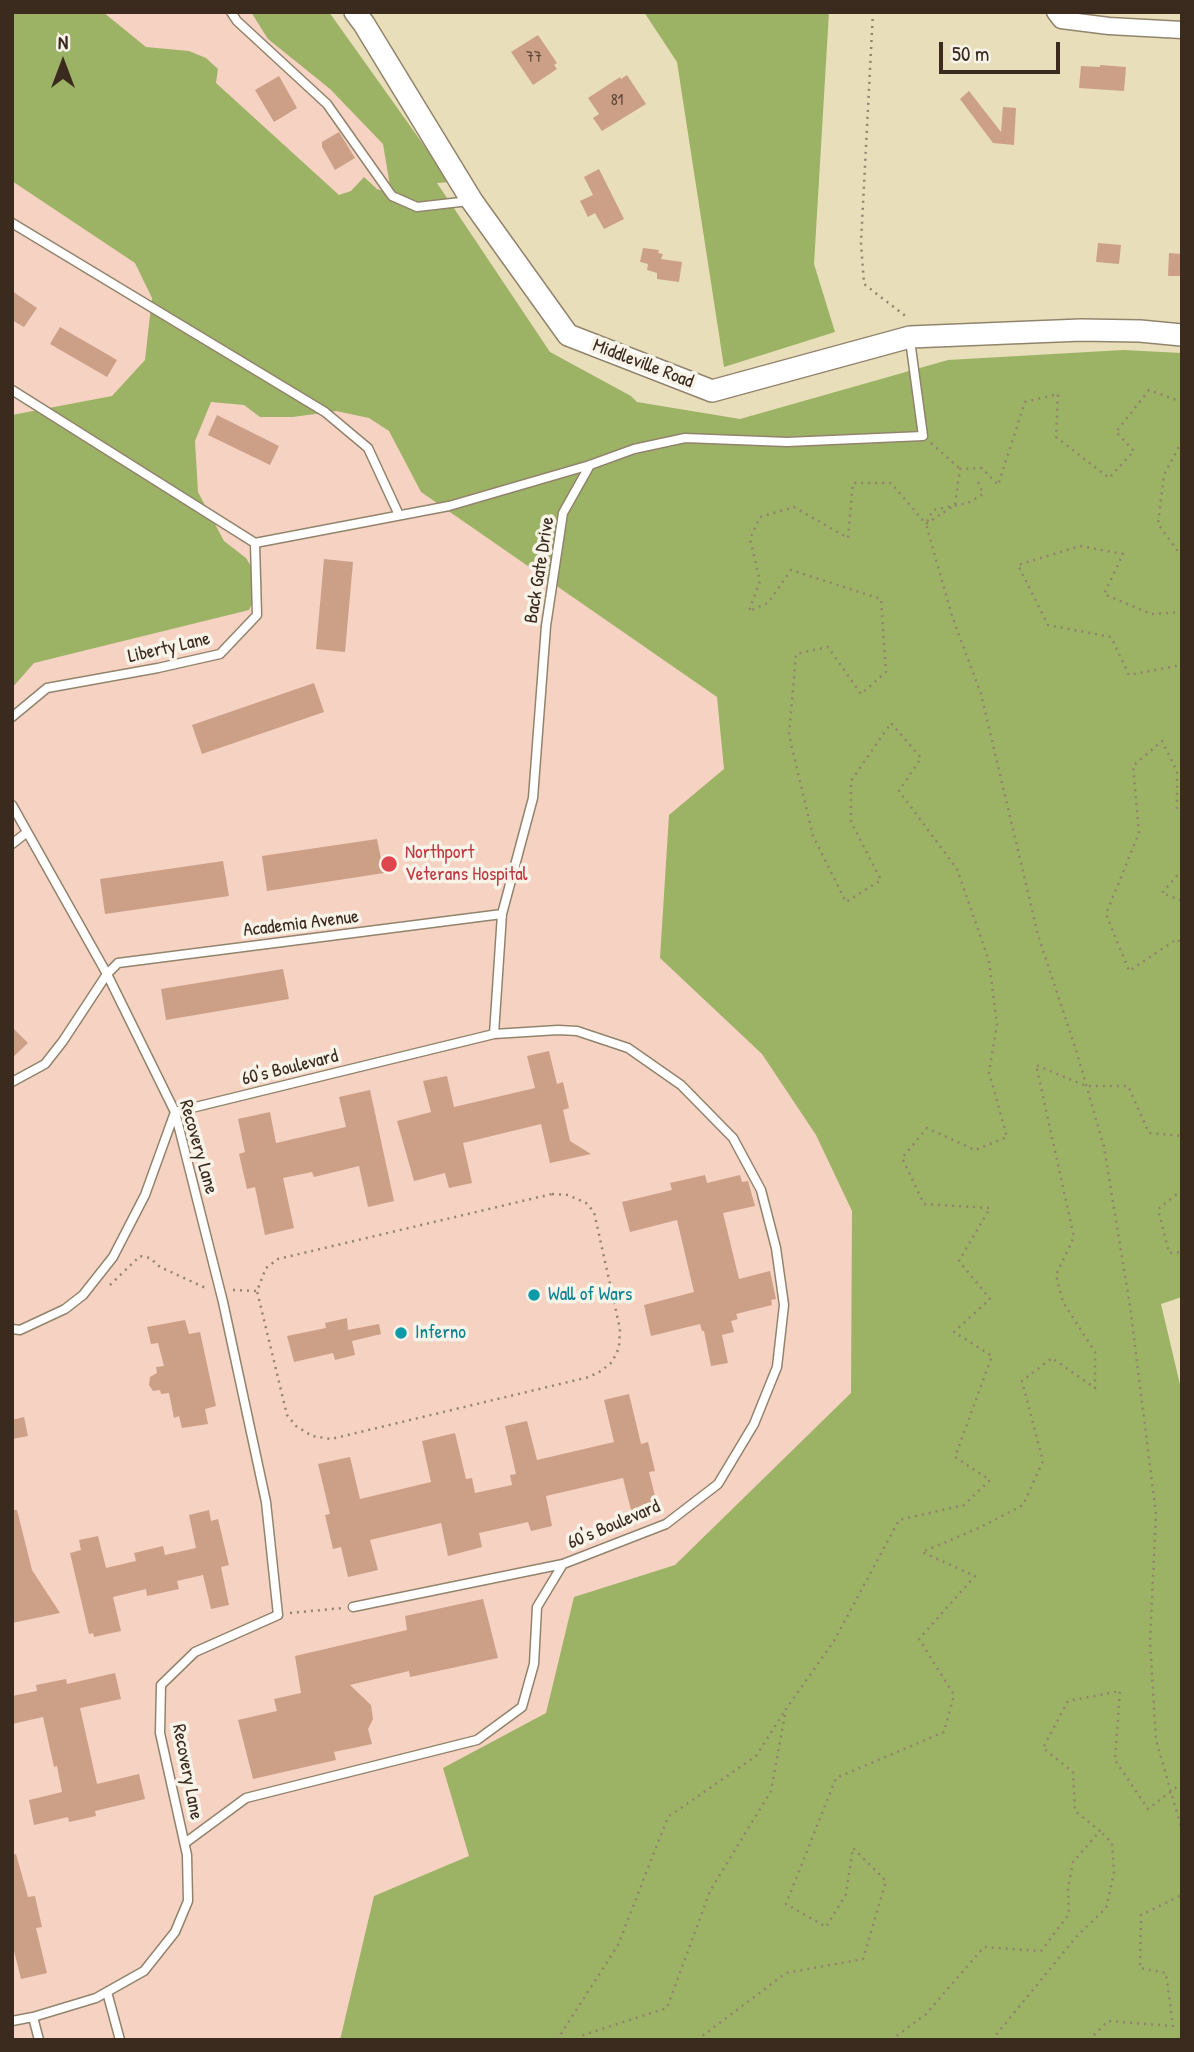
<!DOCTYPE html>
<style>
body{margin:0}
#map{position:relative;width:1194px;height:2052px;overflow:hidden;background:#e8deba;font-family:"Patrick Hand",sans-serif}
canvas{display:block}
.frame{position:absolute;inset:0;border:14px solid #3b2a1e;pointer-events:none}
.north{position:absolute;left:28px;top:28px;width:70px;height:70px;-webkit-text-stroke:5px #f7f3e8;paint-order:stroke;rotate:0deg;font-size:19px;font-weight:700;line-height:28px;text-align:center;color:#3b2a1e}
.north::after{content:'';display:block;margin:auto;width:24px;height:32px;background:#3b2a1e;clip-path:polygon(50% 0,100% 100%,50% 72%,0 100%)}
.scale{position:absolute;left:939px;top:42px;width:121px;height:32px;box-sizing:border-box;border:4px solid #3b2a1e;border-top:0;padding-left:9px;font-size:21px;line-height:24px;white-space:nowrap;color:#3b2a1e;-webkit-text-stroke:5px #f7f3e8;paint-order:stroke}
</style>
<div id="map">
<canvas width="1194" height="2052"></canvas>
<div class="frame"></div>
<div class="north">N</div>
<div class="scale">50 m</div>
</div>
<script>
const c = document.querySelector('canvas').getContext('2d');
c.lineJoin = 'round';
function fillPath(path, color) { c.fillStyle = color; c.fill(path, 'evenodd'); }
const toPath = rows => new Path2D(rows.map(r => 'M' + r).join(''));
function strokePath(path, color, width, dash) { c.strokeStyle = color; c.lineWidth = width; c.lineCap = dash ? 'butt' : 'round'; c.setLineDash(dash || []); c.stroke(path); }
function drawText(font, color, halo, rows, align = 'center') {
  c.font = font + ' "Patrick Hand",sans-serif'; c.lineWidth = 7; c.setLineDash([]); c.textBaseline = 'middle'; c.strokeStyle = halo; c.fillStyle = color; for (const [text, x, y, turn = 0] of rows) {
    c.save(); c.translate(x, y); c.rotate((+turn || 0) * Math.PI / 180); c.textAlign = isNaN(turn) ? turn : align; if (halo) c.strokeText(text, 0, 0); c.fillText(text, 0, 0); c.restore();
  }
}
const built = toPath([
 [12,12,323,12,550,352,631,396,813,1031,893,1396,540,2040,12,2040]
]);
const forest = toPath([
 [12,12,103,12,146,47,189,51,206,58,218,69,216,83,339,195,351,191,364,177,377,189,394,194,390,186,383,144,330,89,268,39,251,12,329,12,450,182,437,183,550,352,631,396,637,402,740,419,948,360,1123,350,1182,353,1182,1297,1161,1304,1182,1393,1182,2040,340,2040,374,1896,469,1856,443,1768,546,1713,574,1597,675,1565,851,1393,852,1211,816,1135,762,1054,660,958,669,815,724,769,717,697,421,492,389,431,369,418,336,411,293,417,260,417,244,405,211,402,195,441,198,492,224,541,246,558,262,584,249,610,34,663,12,688,12,415,112,396,145,360,152,298,135,263,12,181],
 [644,12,829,12,814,264,835,332,724,367,677,62]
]);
const building = toPath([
 [538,35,557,63,554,65,557,69,533,85,511,52],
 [1100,65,1126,67,1124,91,1079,88,1081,66,1100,67],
 [627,75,646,104,602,131,593,118,599,114,588,98,620,77,621,79],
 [279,76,297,108,274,122,255,90],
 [969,91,1001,132,1003,107,1016,108,1014,145,993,143,960,99],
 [339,132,355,158,335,170,322,147,322,142],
 [599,169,624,219,604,229,595,213,588,217,580,201,593,195,584,177],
 [1098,243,1121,245,1119,264,1096,262],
 [643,248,659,250,658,253,663,254,661,259,682,262,679,282,657,279,657,273,647,270,648,264,640,262],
 [1169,253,1182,254,1182,276,1168,276],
 [12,291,37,308,24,327,12,320],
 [60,327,117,360,107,377,50,344],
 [217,415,279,446,270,465,208,435],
 [324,559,353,562,345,652,316,649],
 [314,683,324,712,202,754,192,725],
 [377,839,384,873,267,891,262,856],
 [223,861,229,896,105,914,100,879],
 [283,969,289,999,166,1020,161,989],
 [12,1027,28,1043,12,1058],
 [549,1051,557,1084,563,1082,569,1108,563,1110,570,1141,591,1154,550,1163,541,1124,463,1143,472,1183,449,1188,445,1173,414,1181,397,1121,431,1112,423,1081,447,1076,454,1107,535,1088,527,1056],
 [370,1090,394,1201,368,1207,359,1166,314,1177,312,1172,283,1178,294,1228,265,1235,255,1187,247,1189,239,1154,245,1152,238,1119,270,1112,276,1143,346,1127,339,1097],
 [705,1175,707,1183,740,1175,742,1182,748,1181,755,1206,723,1213,739,1279,770,1271,776,1299,771,1300,772,1305,736,1314,738,1319,731,1321,734,1332,722,1335,728,1363,711,1366,704,1331,702,1331,700,1324,651,1336,644,1305,694,1292,677,1220,630,1232,622,1202,672,1190,670,1183],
 [347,1318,348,1330,379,1324,381,1334,352,1341,355,1355,335,1360,333,1353,294,1362,287,1336,326,1328,325,1323],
 [185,1320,189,1334,200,1332,216,1406,205,1409,208,1424,182,1428,179,1416,174,1418,169,1393,161,1394,160,1390,153,1391,149,1385,150,1377,157,1373,156,1367,164,1366,158,1343,151,1344,147,1327],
 [629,1394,641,1444,648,1442,655,1471,649,1472,657,1504,631,1510,623,1478,546,1496,552,1526,531,1531,528,1522,479,1533,482,1547,448,1556,441,1523,370,1540,378,1570,348,1577,341,1547,333,1549,325,1515,330,1514,318,1464,350,1457,360,1499,431,1482,422,1441,455,1433,466,1479,472,1478,475,1493,512,1485,510,1475,516,1474,505,1426,527,1421,537,1460,614,1442,604,1400],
 [24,1417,28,1436,12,1439,12,1420],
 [12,1510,17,1510,32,1570,60,1613,12,1623],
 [209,1510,211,1521,218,1519,229,1565,221,1567,229,1605,211,1609,203,1575,177,1581,179,1589,147,1596,146,1589,113,1597,121,1631,94,1637,93,1633,89,1634,70,1553,81,1550,79,1540,98,1536,106,1568,136,1561,134,1553,163,1546,165,1555,196,1548,189,1515],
 [483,1599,498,1658,410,1677,409,1671,350,1685,371,1705,373,1719,368,1729,372,1744,334,1752,336,1760,253,1779,238,1720,277,1711,274,1699,301,1693,295,1656,407,1630,405,1616],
 [115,1673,121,1699,80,1708,97,1784,139,1774,145,1799,95,1811,96,1816,69,1822,68,1817,34,1825,29,1800,62,1792,57,1766,54,1767,43,1717,12,1724,12,1696,37,1691,36,1685,66,1679,67,1684],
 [16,1854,28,1897,35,1896,42,1927,36,1928,47,1973,21,1979,12,1943,12,1855]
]);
const path = toPath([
 [873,12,861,243,864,284,908,318],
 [1182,441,1164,475,1158,524,1182,557],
 [931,443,960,469],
 [978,482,983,494,968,503,933,510,926,524,952,616,981,694,1038,935,1077,1053,1104,1147,1130,1306,1156,1514,1150,1642,1156,1740,1182,1830],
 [1182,612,1151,614,1104,594,1123,554,1080,546,1018,565,1048,625,1111,637,1129,675,1176,666,1182,661],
 [1182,813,1177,810,1177,771,1162,741,1133,766,1139,833,1106,914,1129,971,1177,939,1182,944],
 [1182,870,1162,893,1182,901],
 [1182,1190,1158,1209,1169,1253,1182,1252],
 [552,1194,568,1195,586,1203,594,1212,620,1329,619,1348,612,1362,601,1371,589,1377,331,1439,312,1436,296,1426,287,1415,257,1291,266,1268,278,1259,552,1194],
 [110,1285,140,1256,150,1258,160,1267,208,1289],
 [233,1290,257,1291],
 [290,1613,343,1608],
 [557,2040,618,1945,668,1817,756,1756,784,1712],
 [578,2040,580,2036,667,2008,710,1891,771,1791,786,1709,834,1641,899,1520,964,1505,990,1480,955,1457,992,1356,954,1332,990,1299,959,1261,990,1208,924,1204,902,1158,927,1128,975,1150,1007,1137,989,1072,997,1024,989,961,957,869,899,791,921,758,891,723,851,781,851,822,881,880,846,902,813,836,789,735,796,654,828,647,861,694,886,672,881,599,791,570,768,603,749,611,760,581,750,539,760,517,794,507,848,538,853,483,891,483,926,524,955,505,960,469,982,468,998,485,1025,402,1058,394,1056,437,1109,478,1134,451,1116,432,1149,390,1182,402],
 [697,2040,786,1973,863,1959,886,1881,853,1848,846,1894,826,1927,786,1904,836,1778,944,1732,954,1695,919,1639,975,1576,922,1552,979,1528,1023,1505,1043,1461,1022,1381,1052,1358,1095,1388,1095,1352,1063,1302,1056,1275,1074,1237,1036,1065,1086,1086,1128,1086,1149,1133,1182,1136],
 [891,2040,926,2014,984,1947,1041,1951,1069,1914,1068,1888,1073,1862,1100,1831,1075,1811,1073,1772,1043,1748,1068,1701,1120,1691,1115,1760,1148,1809,1182,1783],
 [992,2040,1076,1937,1106,1908,1114,1873,1112,1843,1100,1831],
 [1089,2040,1108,2021,1173,2026,1166,1973,1140,1968,1141,1915,1182,1895]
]);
const lane = toPath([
 [231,12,237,21,327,104,392,196,417,207,469,201],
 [12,223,325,412,368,448,399,515],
 [12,390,255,543,257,615,220,654,158,668,47,688,12,717],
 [255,543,449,506,590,465,634,449,685,438,787,442,923,436,910,340],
 [12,805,107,974,175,1112,223,1302,266,1502,278,1615,195,1652,161,1685,160,1733,187,1855,188,1901,175,1932,144,1971,96,1998,33,2017,12,2021],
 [12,844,26,833],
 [494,1034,502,914,533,798,546,626,563,513,590,465],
 [12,1082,45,1064,63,1041,107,974,118,963,502,914],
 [175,1112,494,1034,558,1030,577,1031,628,1048,681,1085,733,1138,761,1190,776,1248,784,1305,777,1367,754,1424,718,1484,666,1524,563,1564,537,1607,534,1664,522,1707,477,1740,246,1798,185,1843],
 [12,1329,20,1330,65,1309,83,1295,113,1257,145,1195,175,1112],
 [353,1607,563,1564],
 [107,1992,120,2040],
 [33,2017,39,2040]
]);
const street = toPath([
 [1055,12,1061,20,1109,26,1182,30]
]);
const secondary = toPath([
 [355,12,364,24,472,201,568,335,712,391,910,337,1081,330,1140,331,1182,335]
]);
const markers = [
 [389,864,9,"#e0444e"],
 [534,1295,7,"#0f9aa8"],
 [401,1333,7,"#0f9aa8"]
];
const numberNames = [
 ["77",534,58],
 ["81",617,101]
];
const streetNames = [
 ["Middleville Road",643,364,21],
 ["Back Gate Drive",540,570,-81],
 ["Liberty Lane",169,648,-13],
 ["Academia Avenue",301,924,-7],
 ["60's Boulevard",290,1068,-14],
 ["Recovery Lane",198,1147,74],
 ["60's Boulevard",614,1525,-23],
 ["Recovery Lane",187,1772,79]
];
const healthNames = [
 ["Northport",405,853],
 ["Veterans Hospital",405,875]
];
const cultureNames = [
 ["Wall of Wars",548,1295],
 ["Inferno",415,1333]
];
fillPath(built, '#f6d2c3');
fillPath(forest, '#9cb365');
fillPath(building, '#cc9f87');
strokePath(lane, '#92846c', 11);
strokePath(street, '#92846c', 19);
strokePath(secondary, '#92846c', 24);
strokePath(path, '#92846c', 2.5, [2, 5]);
strokePath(lane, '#fff', 8);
strokePath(street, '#fff', 16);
strokePath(secondary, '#fff', 21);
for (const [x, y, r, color] of markers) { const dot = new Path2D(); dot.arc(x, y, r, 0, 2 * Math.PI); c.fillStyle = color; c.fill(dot); strokePath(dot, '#f7f3e8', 2.5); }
drawText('16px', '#5f4738', null, numberNames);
drawText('19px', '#3b2a1e', '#f7f3e8', streetNames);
drawText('19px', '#be3a42', '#f7f3e8', healthNames, 'left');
drawText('19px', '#0d838f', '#f7f3e8', cultureNames, 'left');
</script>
